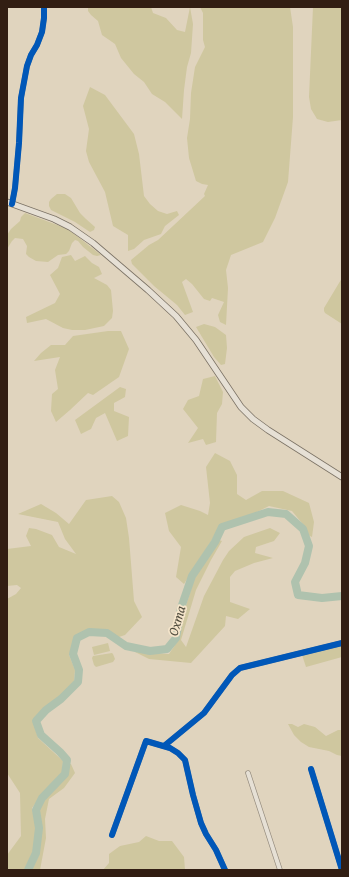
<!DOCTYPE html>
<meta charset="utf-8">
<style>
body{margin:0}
#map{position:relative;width:349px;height:877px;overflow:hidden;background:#e0d4be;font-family:"Gentium Book Plus",serif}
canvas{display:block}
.frame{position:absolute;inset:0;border:8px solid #321e13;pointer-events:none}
</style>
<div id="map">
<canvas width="349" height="877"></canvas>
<div class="frame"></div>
</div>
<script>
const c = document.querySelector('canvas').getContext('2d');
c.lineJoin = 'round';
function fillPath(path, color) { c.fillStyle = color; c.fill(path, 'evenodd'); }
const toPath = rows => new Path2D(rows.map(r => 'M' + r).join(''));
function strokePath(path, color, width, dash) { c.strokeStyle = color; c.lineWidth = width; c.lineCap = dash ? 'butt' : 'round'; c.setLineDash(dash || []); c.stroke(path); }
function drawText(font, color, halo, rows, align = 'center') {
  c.font = font + ' "Gentium Book Plus",serif'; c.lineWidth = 3.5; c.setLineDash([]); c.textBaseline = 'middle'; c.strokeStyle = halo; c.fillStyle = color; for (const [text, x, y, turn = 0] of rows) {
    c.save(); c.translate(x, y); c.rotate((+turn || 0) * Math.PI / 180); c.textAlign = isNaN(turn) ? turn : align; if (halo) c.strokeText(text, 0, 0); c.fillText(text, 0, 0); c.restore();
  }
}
const green = toPath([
 [88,7,151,7,153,13,166,18,177,30,185,32,190,7,193,24,191,53,187,67,184,90,182,119,165,102,152,94,144,82,134,74,121,58,115,44,102,35,98,21,91,15,88,11],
 [200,7,290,7,293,27,293,117,288,182,275,218,263,242,231,255,226,270,228,288,226,325,220,322,218,315,224,302,212,298,210,301,204,299,192,284,186,279,182,282,193,312,185,315,177,305,154,286,132,264,131,260,149,245,158,240,205,196,204,194,208,185,202,184,196,181,189,158,187,138,190,119,191,93,195,67,205,47,203,40,203,13],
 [313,7,342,7,342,120,328,122,317,119,311,109,309,97],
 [90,87,105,95,134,134,139,154,144,196,150,204,158,211,167,214,177,211,179,215,165,226,161,234,144,240,134,249,128,251,128,235,113,226,105,192,89,162,86,151,89,129,83,106],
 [57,194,65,194,71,198,80,213,86,219,95,227,94,230,90,232,75,222,51,210,49,206,49,202,51,199],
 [25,213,68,229,101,255,97,256,93,255,83,247,78,241,75,240,72,243,69,251,66,254,58,255,48,262,36,261,29,257,26,254,27,246,23,239,15,238,12,241,7,249,7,235,11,229,20,221,21,217],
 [71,255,75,261,85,256,92,263,99,267,102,274,94,278,107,285,111,290,113,311,112,318,104,326,85,330,72,330,63,328,46,319,27,323,26,317,55,303,60,294,50,275,58,268,62,257],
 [342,278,342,324,325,313,324,311,324,308],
 [204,324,215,327,226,335,227,348,225,364,221,365,214,357,196,327],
 [108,331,121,331,129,349,119,377,93,395,88,393,70,410,56,422,51,411,52,394,58,389,55,370,60,357,34,361,41,353,51,345,65,345,73,336],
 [215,376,223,392,222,404,217,413,216,442,206,445,203,439,188,443,198,428,183,409,188,400,199,396,203,379],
 [120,387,126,389,125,397,114,403,114,411,129,417,128,436,117,441,105,413,96,418,91,429,81,434,75,420],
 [215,453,230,461,237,475,237,494,246,500,262,491,283,491,309,503,314,522,312,537,308,535,306,528,292,511,269,506,249,516,222,524,184,584,176,577,181,547,169,531,165,513,181,505,200,511,208,515,210,503,206,467],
 [112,496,119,502,126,518,129,538,134,601,142,617,125,635,119,637,108,631,89,630,84,631,76,635,69,655,75,670,74,681,60,697,46,706,34,723,38,738,63,761,62,772,41,796,32,808,36,827,34,851,24,870,7,870,7,855,21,836,20,793,7,773,7,599,16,594,21,588,17,585,7,586,7,549,31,546,26,536,29,528,36,529,52,535,59,547,76,554,65,539,58,522,18,514,41,504,56,513,69,524,86,500],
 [270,528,280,533,274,541,256,547,255,553,273,558,254,563,235,571,230,577,230,602,250,609,238,619,226,616,225,626,191,663,149,659,135,652,169,654,179,639,183,615,195,577,219,540,222,541,211,560,196,590,181,640,186,647,204,596,223,560,229,551,244,537],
 [108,643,110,651,94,655,92,647],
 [342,645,342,657,306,667,302,655],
 [112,653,113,654,115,659,113,662,96,667,94,665,92,658,93,656],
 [288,724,292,724,298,727,304,724,315,727,326,736,338,730,342,730,342,756,337,755,329,751,309,747,301,742,294,735],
 [70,764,71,764,75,773,64,788,49,799,45,819,46,838,40,870,32,870,38,857,41,834,39,811,45,799,66,776],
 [146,836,159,841,172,841,184,857,185,870,103,870,109,863,109,854,120,846,139,842]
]);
const river = toPath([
 [28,870,36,853,39,828,36,810,42,798,65,774,67,760,60,752,41,735,36,721,46,710,61,699,78,682,79,670,73,654,77,638,89,632,107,633,126,646,150,651,167,649,176,638,181,608,192,576,215,542,222,527,268,512,286,514,303,529,309,546,305,563,295,582,298,595,322,598,342,596]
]);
const street = toPath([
 [12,204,15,188,19,143,21,98,27,66,31,55,37,45,42,32,44,18,44,7],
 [164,746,204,713,232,675,240,668,342,643],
 [311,769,342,870],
 [248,773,280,870],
 [112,835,146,741,170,748,178,753,185,760,193,795,201,823,206,834,216,850,225,870]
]);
const secondary = toPath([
 [7,202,54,219,70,227,93,243,148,290,176,316,196,340,241,407,253,419,268,430,342,477]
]);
const cycleway = toPath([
 [12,204,15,188,19,143,21,98,27,66,31,55,37,45,42,32,44,18,44,7],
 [164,746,204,713,232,675,240,668,342,643],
 [311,769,342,870],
 [112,835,146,741,170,748,178,753,185,760,193,795,201,823,206,834,216,850,225,870]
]);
const waterNames = [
 ["Охта",178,621,-74]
];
fillPath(green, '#cfc79f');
strokePath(river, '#afc2ae', 8);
strokePath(street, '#938a7d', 5.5);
strokePath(secondary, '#7b7265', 7);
strokePath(street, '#e6e0d5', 4);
strokePath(secondary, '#e6e0d5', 5.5);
strokePath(cycleway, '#0057b8', 6);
drawText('italic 14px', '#514d3f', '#f5e5cb', waterNames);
</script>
